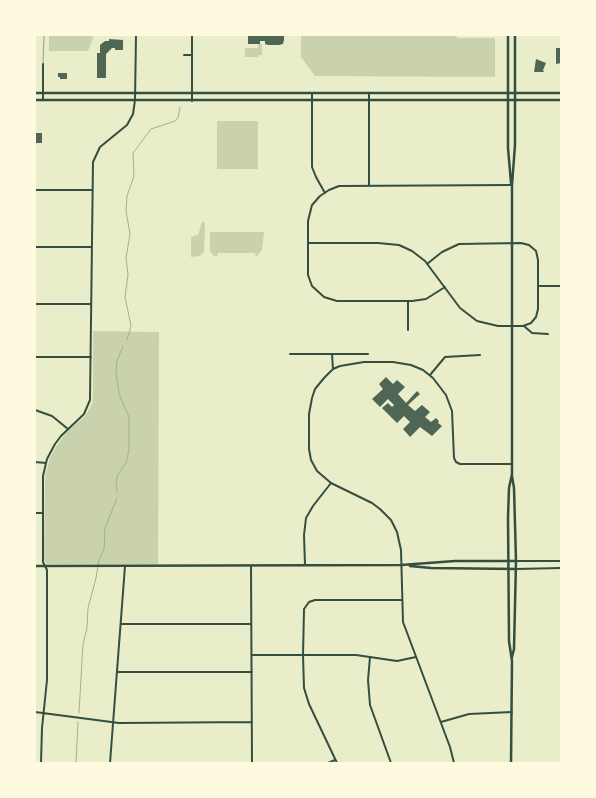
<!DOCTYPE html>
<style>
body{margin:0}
#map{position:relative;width:596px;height:798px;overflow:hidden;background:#e9edc9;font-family:Bitter,serif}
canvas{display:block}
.frame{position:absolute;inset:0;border:36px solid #fefae0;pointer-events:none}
</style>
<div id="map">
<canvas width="596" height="798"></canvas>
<div class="frame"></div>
</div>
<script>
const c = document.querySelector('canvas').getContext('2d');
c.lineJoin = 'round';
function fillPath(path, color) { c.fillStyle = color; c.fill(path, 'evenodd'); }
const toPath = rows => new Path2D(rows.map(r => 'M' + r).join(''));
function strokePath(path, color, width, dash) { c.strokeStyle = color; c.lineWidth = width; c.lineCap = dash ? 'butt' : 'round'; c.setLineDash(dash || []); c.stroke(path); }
const green = toPath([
 [49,35,94,35,88,51,49,51],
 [301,35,454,35,458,38,495,38,495,77,315,76,301,57],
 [258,44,262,44,262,55,259,55,258,57,245,57,245,48,258,48],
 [217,121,258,121,258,169,217,169],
 [202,222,205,222,204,252,200,256,191,257,191,237,198,235],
 [210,232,264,232,262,250,256,257,255,253,218,253,217,256,214,256,210,251],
 [93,331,159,332,158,564,47,564,44,560,45,476,50,458,57,445,66,433,85,416,92,404,93,396]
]);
const stream = toPath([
 [127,340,131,326,125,297,128,275,126,258,130,234,126,211,127,196,134,176,133,153,151,129,175,121,178,118,180,107],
 [117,492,116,482,118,474,126,463,129,450,129,417,119,394,116,371,117,361,123,346],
 [79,713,83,644,87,628,88,608,96,578,99,560,104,549,105,528,117,498],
 [76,763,78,722]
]);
const building = toPath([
 [248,35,284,35,284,40,283,44,279,45,268,45,265,44,265,41,260,41,260,44,248,44],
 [109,39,123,40,123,50,115,50,115,48,112,48,106,54,106,78,97,78,97,53,100,53,100,45,105,41,109,41],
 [556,48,561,48,561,63,556,64],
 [536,59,546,63,543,70,544,72,534,72],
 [58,73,67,73,67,79,60,79,60,77,58,77],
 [35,133,42,133,42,143,35,143],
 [386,377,393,384,397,380,405,387,398,394,406,403,417,391,420,394,408,405,415,411,422,405,430,412,425,417,431,422,436,418,439,421,438,423,442,426,432,436,420,427,410,437,403,429,410,422,404,416,397,423,382,408,388,403,392,407,394,405,388,399,380,407,372,399,383,389,379,384]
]);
const service = toPath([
 [43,63,44,35]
]);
const minor = toPath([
 [184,55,191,55],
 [312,93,312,167,316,177,325,193],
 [369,93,369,186],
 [43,100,43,64],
 [192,101,192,35],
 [35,190,92,190],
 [308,243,378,243,399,245,412,251,425,261,460,308,477,321,498,326,523,326,531,323,536,317,538,309,538,260,536,251,529,245,521,243,459,244,442,252,427,264],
 [35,247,92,247],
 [538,286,561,286],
 [445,287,426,299,412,301,337,301,324,297,312,286,308,275,308,221,312,205,320,196,329,190,339,186,512,185],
 [408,301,408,330],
 [35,304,91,304],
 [524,326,532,333,548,334],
 [290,354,368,354],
 [332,354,333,369],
 [35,357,91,357],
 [430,375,445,357,480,355],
 [35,410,52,416,68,429],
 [35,462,46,463],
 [35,513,42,513],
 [305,565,304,535,306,518,313,506,331,483],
 [251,566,252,763],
 [121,624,251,624],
 [252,655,356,655,397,661,416,657],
 [370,657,368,680,370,705,391,763],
 [117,672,252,672],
 [35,712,119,723,252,722],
 [441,722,469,714,512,712],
 [41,763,42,728,47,680,47,570,43,562,43,476,47,459,55,444,61,436,84,414,90,400,93,162,100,147,127,125,133,114,135,100,136,35],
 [110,763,125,566],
 [328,763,335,760],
 [337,763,309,704,304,688,303,655,304,609,309,602,315,600,401,600],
 [454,763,450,747,403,622,401,550,397,532,391,520,380,509,372,503,331,483,317,471,311,460,309,449,309,414,312,398,315,389,324,378,333,369,340,366,364,362,393,362,411,365,423,370,433,378,446,395,452,411,454,458,456,462,460,464,512,464]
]);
const tertiary = toPath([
 [516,561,561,561],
 [516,569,561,568]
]);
const secondary = toPath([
 [508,35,508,148,511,183],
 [512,476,514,488,516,561,514,649,512,657],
 [35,566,401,565,455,561,516,561],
 [410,566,431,568,516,569],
 [511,763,512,661,509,641,508,517,509,488,512,474,512,185,515,145,515,35]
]);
const primary = toPath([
 [35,93,561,93],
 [35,100,561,100]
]);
fillPath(green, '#cad2ad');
strokePath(stream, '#a3b18a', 1);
fillPath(building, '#4f6655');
strokePath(service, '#344e41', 0.5);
strokePath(minor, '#344e41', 2);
strokePath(tertiary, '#344e41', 2);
strokePath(secondary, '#344e41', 2.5);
strokePath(primary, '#344e41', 2.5);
</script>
